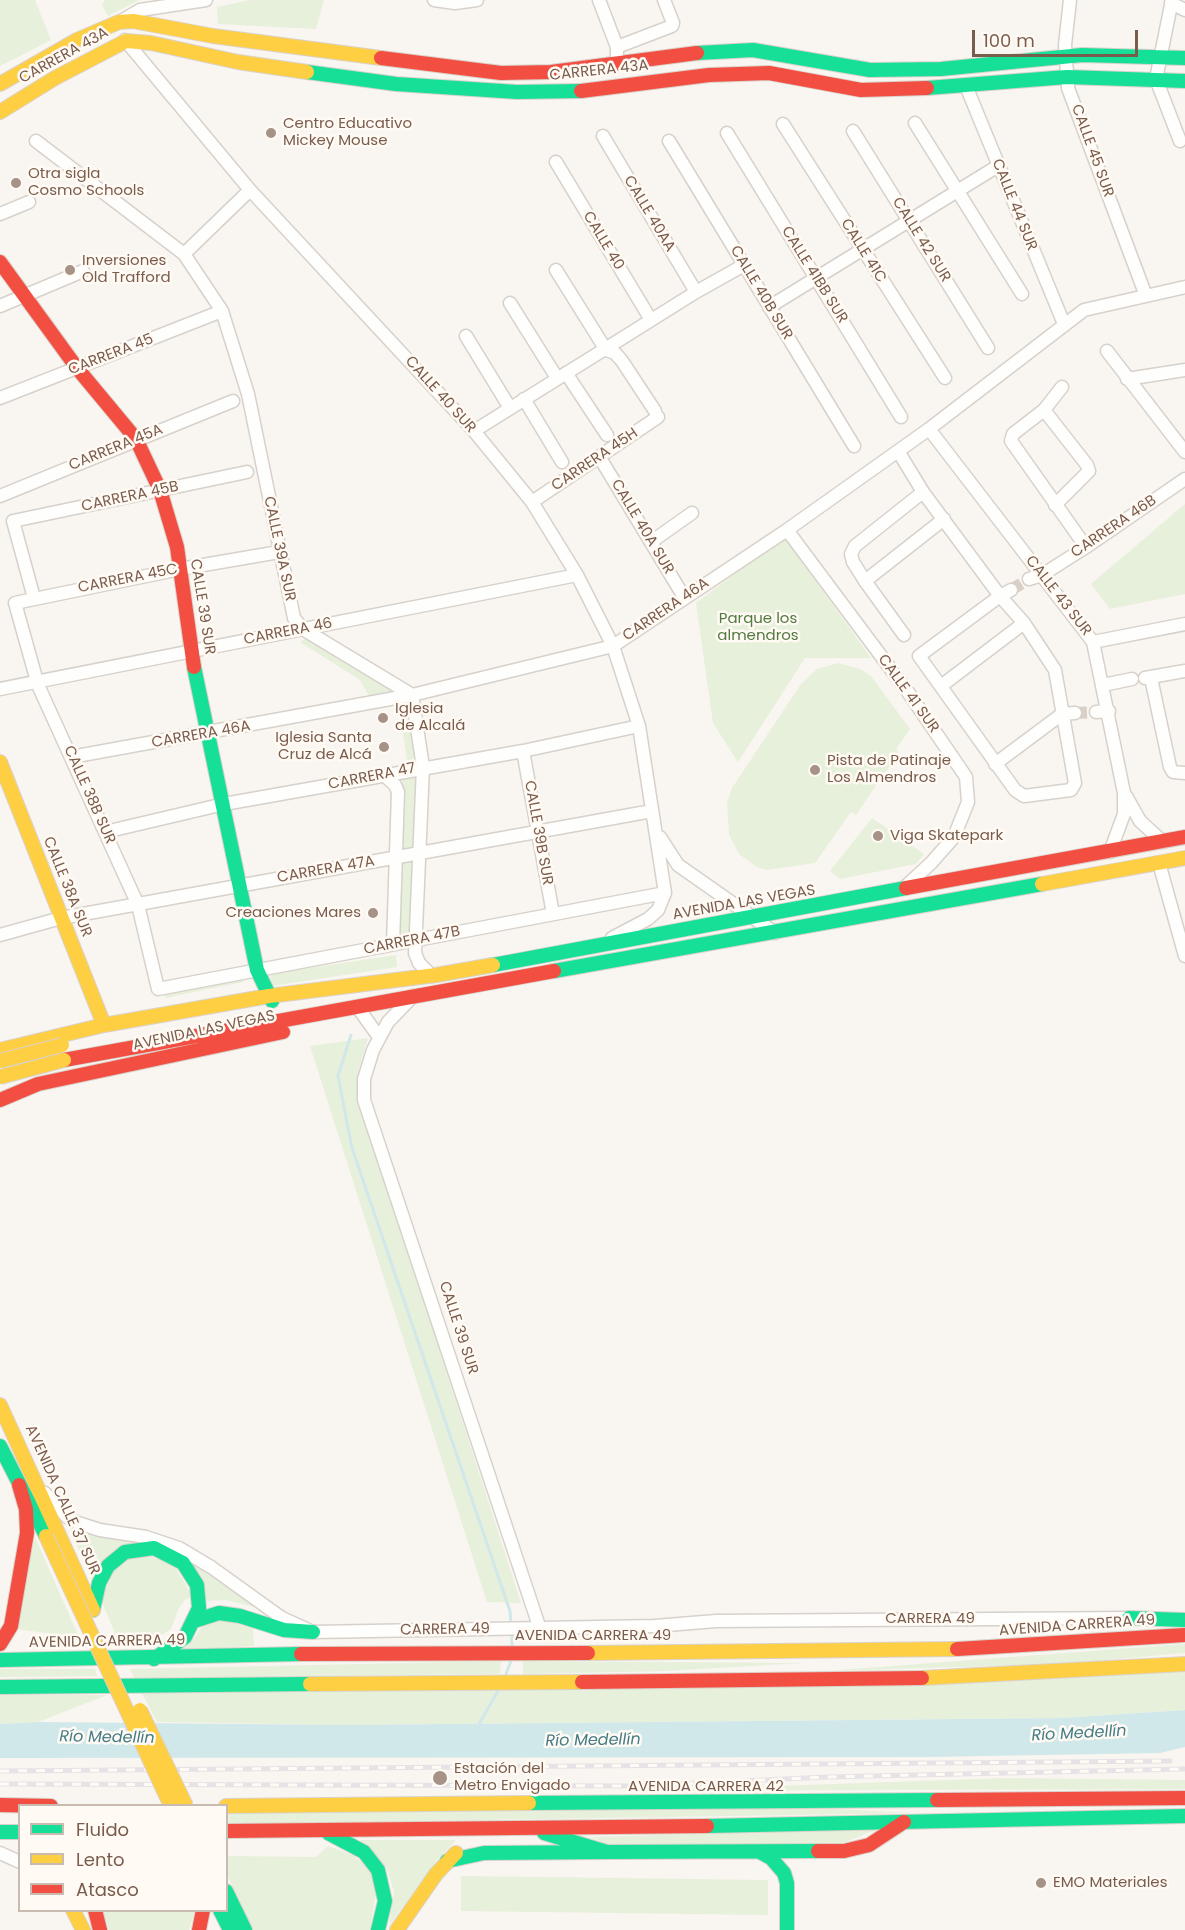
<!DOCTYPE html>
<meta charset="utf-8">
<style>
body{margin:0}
#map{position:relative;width:1185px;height:1930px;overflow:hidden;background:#f9f5f0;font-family:Poppins,sans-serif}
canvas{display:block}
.legend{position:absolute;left:18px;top:1804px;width:210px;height:108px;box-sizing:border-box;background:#fffaf3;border:2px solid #cabbb1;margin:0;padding:8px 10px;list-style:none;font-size:18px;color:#7a5c4d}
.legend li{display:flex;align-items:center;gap:12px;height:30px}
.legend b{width:30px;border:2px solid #cabbb1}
.scale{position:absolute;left:972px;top:30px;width:166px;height:27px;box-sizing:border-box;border:3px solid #7a5c4d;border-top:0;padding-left:8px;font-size:18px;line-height:21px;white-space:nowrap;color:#7a5c4d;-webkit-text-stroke:4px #fffaf3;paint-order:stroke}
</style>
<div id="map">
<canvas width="1185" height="1930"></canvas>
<ul class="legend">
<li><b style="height:8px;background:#16e098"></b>Fluido</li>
<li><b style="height:8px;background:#ffcf43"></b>Lento</li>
<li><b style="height:8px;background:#f24e42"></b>Atasco</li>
</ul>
<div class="scale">100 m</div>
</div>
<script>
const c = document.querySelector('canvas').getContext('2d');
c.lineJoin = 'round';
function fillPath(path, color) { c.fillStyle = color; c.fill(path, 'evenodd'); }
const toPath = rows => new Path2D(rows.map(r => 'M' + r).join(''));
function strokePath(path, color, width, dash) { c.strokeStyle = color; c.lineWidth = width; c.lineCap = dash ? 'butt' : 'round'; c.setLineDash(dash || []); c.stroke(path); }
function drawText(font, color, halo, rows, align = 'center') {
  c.font = font + ' Poppins,sans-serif'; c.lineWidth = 5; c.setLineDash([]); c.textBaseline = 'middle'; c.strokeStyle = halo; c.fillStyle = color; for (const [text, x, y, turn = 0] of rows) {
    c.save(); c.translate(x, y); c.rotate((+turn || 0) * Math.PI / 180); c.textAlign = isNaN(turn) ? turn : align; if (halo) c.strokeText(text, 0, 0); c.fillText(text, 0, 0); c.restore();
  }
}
const green = toPath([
 [0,0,35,0,51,40,0,66],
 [105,0,139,0,108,16,102,5],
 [250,0,324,0,316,29,218,24,217,7],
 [1185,504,1185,594,1110,609,1091,584],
 [784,537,871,658,805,658,738,762,713,723,696,603],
 [311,635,411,696,423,767,416,933,394,936,403,775,407,758,399,709,397,705,371,710,370,698,360,680,300,642],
 [838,663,860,669,871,676,910,729,896,749,899,752,856,815,851,812,815,863,767,870,757,867,739,854,729,834,727,803,732,788,801,684,817,669],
 [872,818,924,854,916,864,840,879,830,871],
 [396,955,397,967,272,986,270,974],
 [242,977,243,982,165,998,164,993],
 [368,1038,357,1075,358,1105,386,1183,521,1603,487,1602,310,1046],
 [72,1523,157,1544,200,1565,262,1609,226,1600,207,1601,154,1546,92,1580,69,1527],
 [35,1537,79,1637,15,1629],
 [139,1554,172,1563,193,1596,185,1600,179,1608,171,1629,159,1637,118,1640,101,1600,114,1569],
 [220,1620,253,1628,254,1646,180,1650,194,1639,203,1625],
 [1185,1644,1185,1653,1062,1664,826,1671],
 [501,1661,500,1674,134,1678,130,1669],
 [523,1661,803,1663,666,1671,523,1674],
 [0,1669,95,1669,97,1676,0,1677],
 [1185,1672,1185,1710,1062,1718,346,1725,157,1722,142,1693],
 [0,1695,107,1695,38,1722,0,1724],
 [1007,1778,1185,1780,1185,1789,632,1791],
 [816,1808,913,1813,227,1824,226,1813],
 [878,1829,841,1844,609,1845,590,1837],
 [360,1840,456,1840,437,1860,389,1926,394,1892,387,1868],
 [328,1846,353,1855,371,1871,377,1886,370,1930,251,1930,227,1874,226,1856,316,1857],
 [461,1876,768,1880,768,1915,461,1911],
 [102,1911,195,1911,189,1930,109,1930]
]);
const water = toPath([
 [1185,1710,1185,1747,1160,1753,927,1757,0,1758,0,1724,38,1722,346,1725,1062,1718]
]);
const stream = toPath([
 [351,1035,338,1076,352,1148,510,1611,511,1624],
 [512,1631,512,1645],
 [506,1674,511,1661],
 [479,1724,498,1691]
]);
const streetTunnel = toPath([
 [1011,590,1029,579],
 [1075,713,1096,712]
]);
const street = toPath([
 [434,0,455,3,477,0],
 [599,0,617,47,617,55],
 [1070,0,1065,45,1068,88,1146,296],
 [1172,0,1156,79,1180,141],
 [1171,3,1185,10],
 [123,20,140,10,206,0],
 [125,40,250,190,474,431,532,502,577,575,613,646,639,726,665,893,658,910,648,919,612,938],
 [617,47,672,26,673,23,664,0],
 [966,86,1064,324],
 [915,123,1022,294],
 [783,124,945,378],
 [853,131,988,348],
 [727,133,901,417],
 [603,136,696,292],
 [36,141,184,254,222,311,248,394,294,618,303,629,412,695,423,767,415,953,419,963,432,976],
 [669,141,854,446],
 [556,162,651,320],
 [0,214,29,202],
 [184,254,250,190],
 [556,270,606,350,615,353,622,361,655,411],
 [510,303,557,378],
 [0,306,83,271],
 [769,307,998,166],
 [466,336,510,408],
 [1107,351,1185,452],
 [566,373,607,435],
 [1127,379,1185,370],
 [1062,387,1044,410,1013,434,1011,441,1086,547],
 [0,398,222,311],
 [524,399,562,462],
 [1044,410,1087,465,1089,471,1055,505],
 [929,429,1093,642,1124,793,1124,814,1110,852],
 [474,431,696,292,744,265],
 [898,451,923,492,1000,596,1024,623,1055,670,1075,783,1071,790,1024,796,1015,790,919,656,1000,596,1011,590],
 [600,458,684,597],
 [0,496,233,401],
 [532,502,658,417],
 [787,530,908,692,966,777,968,802,954,837,931,863,904,888],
 [651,542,692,513],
 [279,552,180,569,15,603,38,685,138,905,158,989,665,893],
 [1029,579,1042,575,1086,547,1185,479],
 [865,581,944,519],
 [34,598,13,521,247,472],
 [904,635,865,581,853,562,851,554,855,546,923,492],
 [1093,642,1185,624],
 [1145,678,1185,671],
 [1151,678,1170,767,1173,772,1185,773],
 [1103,685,1132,679],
 [941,686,1024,623],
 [0,689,577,575],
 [1096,712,1109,711],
 [523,751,553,914],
 [71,757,412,695,613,646,787,530,929,429,1084,310,1185,287],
 [995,764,1062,714,1075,713],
 [385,776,395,785,398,792,393,944],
 [1126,796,1140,821,1163,842],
 [105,832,224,804,523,751,639,726],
 [660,837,678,865,775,933],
 [1159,863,1185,956],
 [0,935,61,918,652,811],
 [413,996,388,1022,373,1050,364,1079,364,1100,540,1629],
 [361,1012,379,1037],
 [45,1493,67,1517,78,1523,100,1530,146,1537,179,1548,211,1567,282,1618,313,1632,655,1626,716,1621,1133,1618],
 [0,1853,20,1862]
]);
const fast = toPath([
 [697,53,753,50,870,70,941,69,1082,55,1185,58],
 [307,72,396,84,517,92,581,91],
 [927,88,1067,77,1185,81],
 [194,667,257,970,272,1001],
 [493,965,906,888],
 [554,971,1042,884],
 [0,1446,46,1536],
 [93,1610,99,1583,108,1566,125,1552,154,1548,183,1563,197,1585,199,1608,185,1637,154,1659],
 [1129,1618,1185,1620],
 [194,1621,219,1613,240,1616,284,1630,313,1632],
 [0,1660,301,1654],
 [0,1687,310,1684],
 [529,1803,937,1800],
 [707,1826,1185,1816],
 [0,1832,20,1832],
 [328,1833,364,1852,378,1870,385,1901,378,1930],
 [544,1833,607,1852,818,1851],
 [760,1852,771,1858,784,1873,787,1883,787,1930],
 [447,1861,484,1853,607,1852],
 [226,1891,245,1930],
 [220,1910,230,1930]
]);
const slow = toPath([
 [0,84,77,40,119,22,133,21,213,36,381,58],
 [0,112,55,78,126,41,151,43,238,62,307,72],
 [0,762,104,1025],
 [1042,884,1185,858],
 [0,1050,104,1025,269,996,436,975,493,965],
 [0,1405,93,1610],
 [588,1653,957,1649],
 [922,1678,1185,1664],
 [310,1684,582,1682],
 [226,1806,529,1803],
 [73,1910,83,1930],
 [397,1930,436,1874,456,1853]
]);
const jam = toPath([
 [381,58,501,73,551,72,697,53],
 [581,91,709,75,769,73,861,90,927,88],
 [0,262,77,368,136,439,160,490,177,547,194,667],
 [906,888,1185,837],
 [64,1060,554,971],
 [0,1100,38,1084,283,1032],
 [0,1644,11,1626,27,1533,26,1509,19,1485],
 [957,1649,1185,1635],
 [301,1654,588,1653],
 [582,1682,922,1678],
 [937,1800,1185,1798],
 [0,1805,51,1806],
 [226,1831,707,1826],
 [818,1851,844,1851,869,1845,904,1822],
 [95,1910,100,1930],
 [199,1930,203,1910]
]);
const rail = toPath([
 [0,1771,1170,1761],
 [0,1784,636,1786,827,1777,1185,1769]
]);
const slowBridge = toPath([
 [0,1061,62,1045],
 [0,1077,64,1060],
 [46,1536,171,1806],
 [140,1710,186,1806]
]);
const markers = [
 [271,133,6,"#a69286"],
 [16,183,6,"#a69286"],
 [70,270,6,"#a69286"],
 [383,718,6,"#a69286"],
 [384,747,6,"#a69286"],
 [815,770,6,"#a69286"],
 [878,836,6,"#a69286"],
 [373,913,6,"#a69286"],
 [440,1778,8,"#a69286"],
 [1041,1883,6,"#a69286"]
];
const streetNames = [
 ["CARRERA 43A",64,56,-29],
 ["CARRERA 43A",599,71,-6],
 ["CALLE 45 SUR",1092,151,70],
 ["CALLE 44 SUR",1014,205,68],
 ["CALLE 40AA",649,214,59],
 ["CALLE 42 SUR",921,240,58],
 ["CALLE 40",603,241,59],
 ["CALLE 41C",863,251,58],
 ["CALLE 41BB SUR",814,275,58],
 ["CALLE 40B SUR",761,293,59],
 ["CARRERA 45",111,355,-21],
 ["CALLE 40 SUR",440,395,48],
 ["CARRERA 45A",116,448,-22],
 ["CARRERA 45H",595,460,-34],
 ["CARRERA 45B",130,497,-12],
 ["CALLE 40A SUR",642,527,59],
 ["CARRERA 46B",1114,527,-34],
 ["CALLE 39A SUR",279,549,78],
 ["CARRERA 45C",128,579,-11],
 ["CALLE 43 SUR",1058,596,52],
 ["CALLE 39 SUR",202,607,81],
 ["CARRERA 46A",666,610,-34],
 ["CARRERA 46",288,632,-11],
 ["CALLE 41 SUR",908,694,54],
 ["CARRERA 46A",201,735,-10],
 ["CARRERA 47",372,777,-11],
 ["CALLE 38B SUR",89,795,66],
 ["CALLE 39B SUR",538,833,80],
 ["CARRERA 47A",326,870,-10],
 ["CALLE 38A SUR",67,887,68],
 ["AVENIDA LAS VEGAS",744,903,-10],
 ["CARRERA 47B",412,941,-11],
 ["AVENIDA LAS VEGAS",204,1031,-12],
 ["CALLE 39 SUR",458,1328,72],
 ["AVENIDA CALLE 37 SUR",62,1500,66],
 ["CARRERA 49",930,1619],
 ["AVENIDA CARRERA 49",1077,1626,-4],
 ["CARRERA 49",445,1630,-1],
 ["AVENIDA CARRERA 49",593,1636],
 ["AVENIDA CARRERA 49",107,1642,-1],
 ["AVENIDA CARRERA 42",706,1787]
];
const poiNames = [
 ["Centro Educativo",283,124],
 ["Mickey Mouse",283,141],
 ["Otra sigla",28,174],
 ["Cosmo Schools",28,191],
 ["Inversiones",82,261],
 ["Old Trafford",82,278],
 ["Iglesia",395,709],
 ["de Alcalá",395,726],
 ["Iglesia Santa",372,738,"right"],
 ["Cruz de Alcá",372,755,"right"],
 ["Pista de Patinaje",827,761],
 ["Los Almendros",827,778],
 ["Viga Skatepark",890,836],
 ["Creaciones Mares",361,913,"right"],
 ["Estación del",454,1769],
 ["Metro Envigado",454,1786],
 ["EMO Materiales",1053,1883]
];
const parkNames = [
 ["Parque los",758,619],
 ["almendros",758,636]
];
const waterNames = [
 ["Río Medellín",1079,1734,-3],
 ["Río Medellín",107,1738,1],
 ["Río Medellín",593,1741,-1]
];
fillPath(green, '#e7f0db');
fillPath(water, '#d0e8ea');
strokePath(stream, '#d0e8ea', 3);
strokePath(streetTunnel, '#d9cfc7', 12, [12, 6]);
strokePath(street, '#d7d1cb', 15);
strokePath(fast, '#d9d2cb', 16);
strokePath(slow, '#d9d2cb', 16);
strokePath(jam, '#d9d2cb', 16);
strokePath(street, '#fefefd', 12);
strokePath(fast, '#16e098', 14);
strokePath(slow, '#ffcf43', 14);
strokePath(jam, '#f24e42', 14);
strokePath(rail, '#e6e3e7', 5);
strokePath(rail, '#fffaf3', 3, [9]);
strokePath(slowBridge, '#dad1cc', 16, []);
strokePath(slowBridge, '#ffcf43', 14);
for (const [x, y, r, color] of markers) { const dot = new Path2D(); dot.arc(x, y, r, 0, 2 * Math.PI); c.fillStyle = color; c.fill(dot); strokePath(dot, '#fffaf3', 2); }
drawText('15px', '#7a5c4d', '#fffaf3', streetNames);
drawText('15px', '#7a5c4d', '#fffaf3', poiNames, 'left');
drawText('15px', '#537a41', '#fffaf3', parkNames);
drawText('italic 16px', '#437c86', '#fffaf3', waterNames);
</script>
